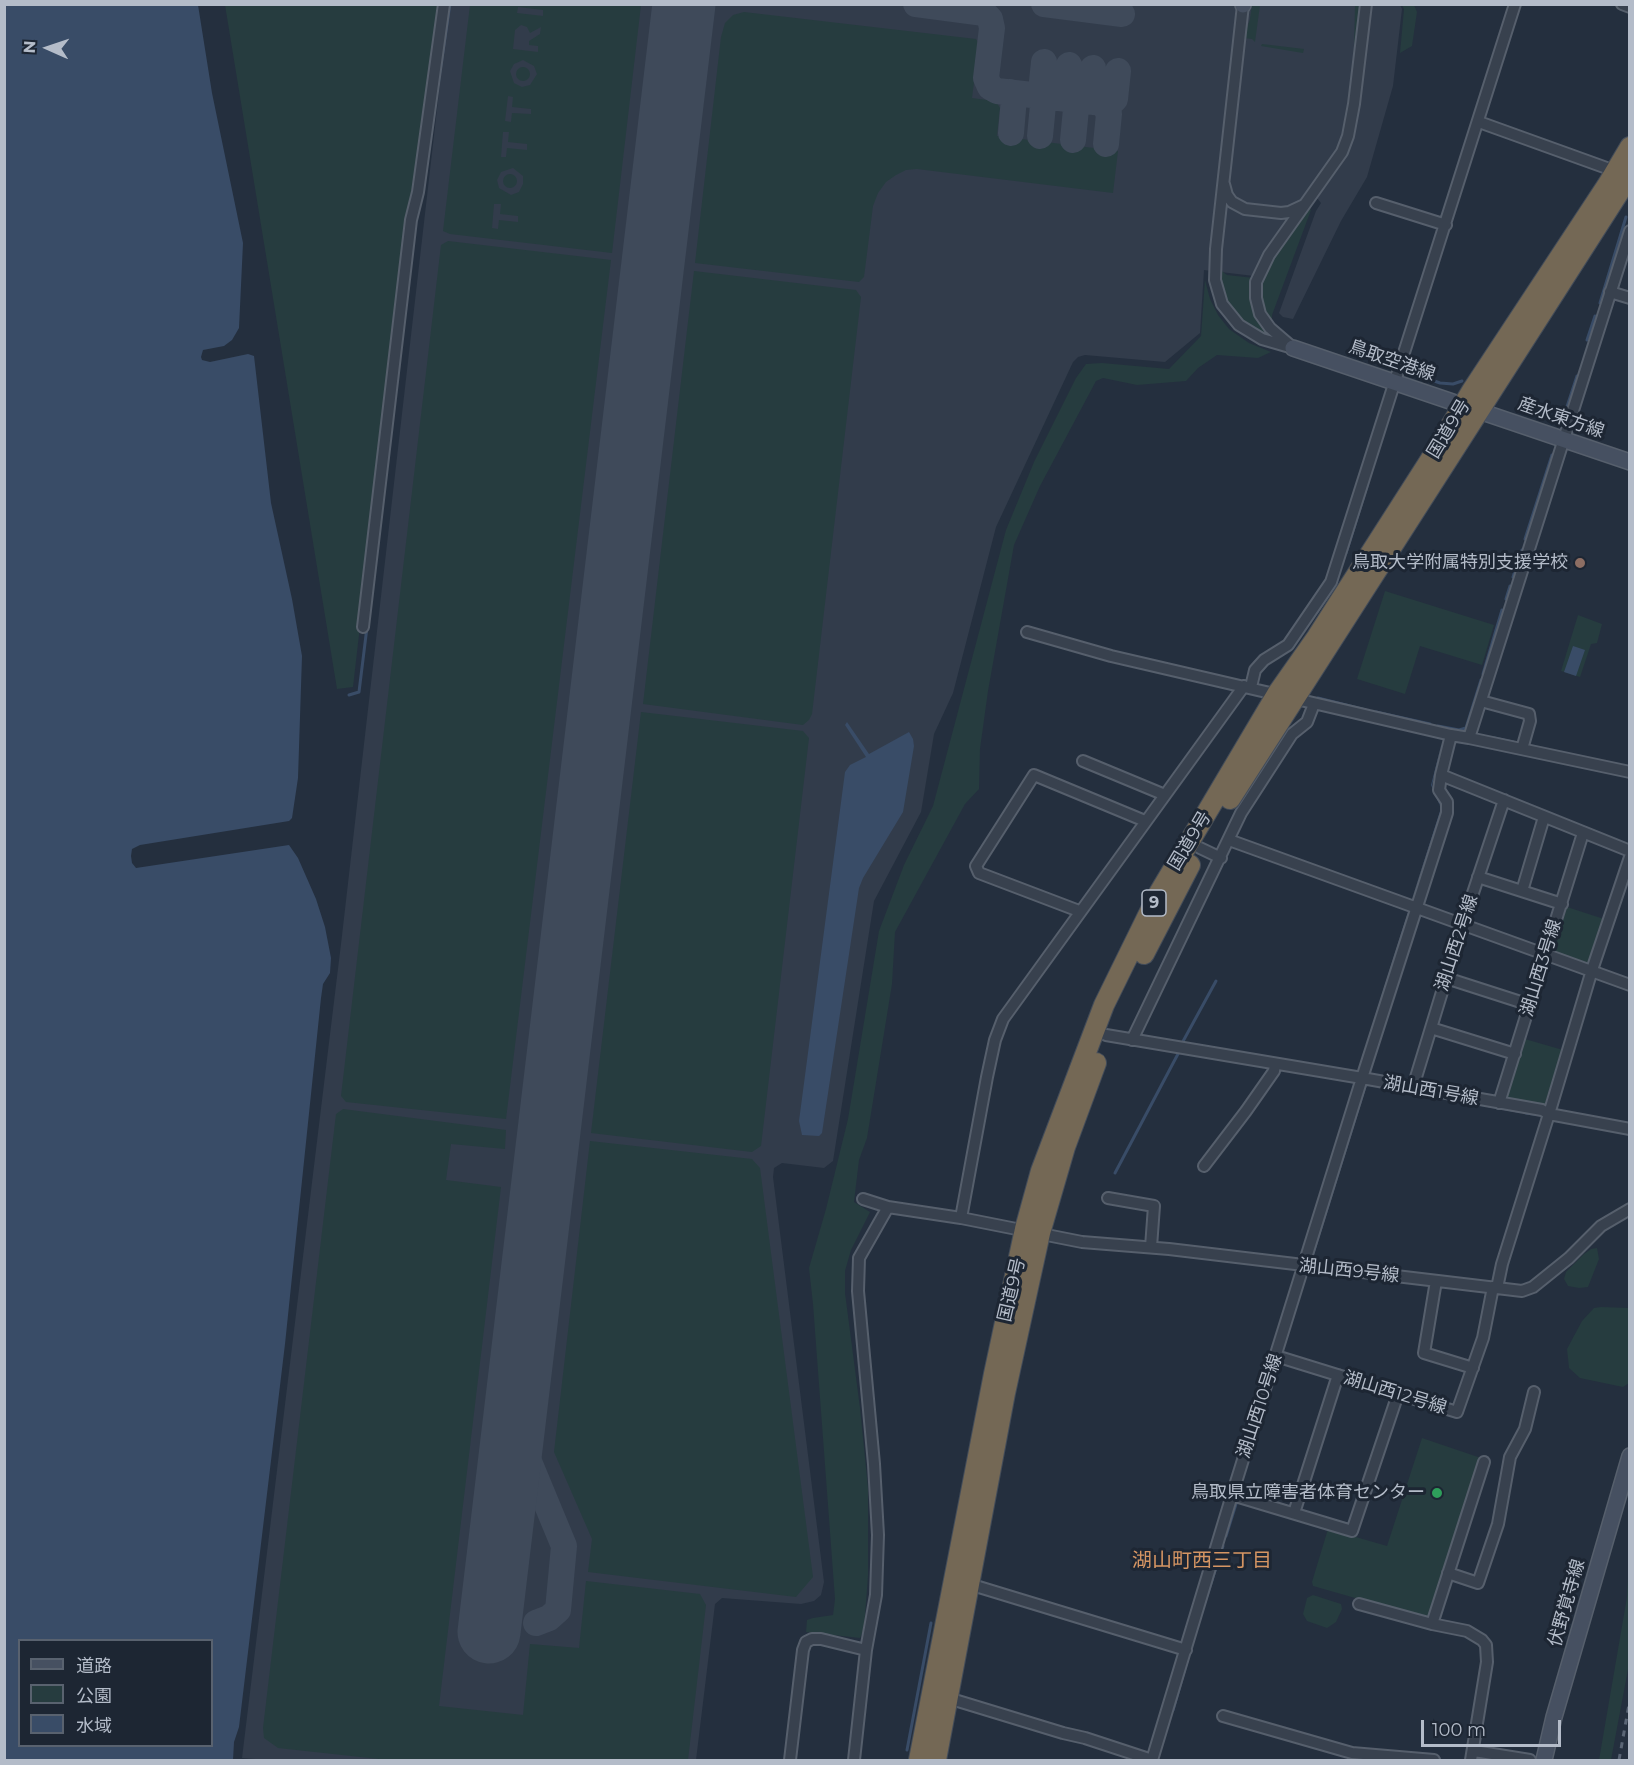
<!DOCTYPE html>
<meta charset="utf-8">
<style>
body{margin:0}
#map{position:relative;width:1634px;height:1765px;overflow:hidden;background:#242f3e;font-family:Montserrat,"Noto Sans JP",sans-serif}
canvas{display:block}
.frame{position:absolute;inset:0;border:6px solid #b4bcc9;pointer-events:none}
.legend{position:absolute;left:18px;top:1639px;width:195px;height:108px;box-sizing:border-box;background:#1d2633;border:2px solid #59626f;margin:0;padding:8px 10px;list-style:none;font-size:18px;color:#b4bcc9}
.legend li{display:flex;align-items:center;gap:12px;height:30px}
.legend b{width:30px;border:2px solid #59626f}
.north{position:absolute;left:18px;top:18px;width:60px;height:60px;-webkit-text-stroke:4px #1d2633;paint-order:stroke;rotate:273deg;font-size:16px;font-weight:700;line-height:24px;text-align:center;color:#b4bcc9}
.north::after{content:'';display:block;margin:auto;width:21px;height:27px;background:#b4bcc9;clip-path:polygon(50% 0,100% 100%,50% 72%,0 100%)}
.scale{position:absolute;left:1421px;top:1720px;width:140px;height:27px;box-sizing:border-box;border:3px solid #b4bcc9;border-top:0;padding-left:8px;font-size:18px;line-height:21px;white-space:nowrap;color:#b4bcc9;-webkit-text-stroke:4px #1d2633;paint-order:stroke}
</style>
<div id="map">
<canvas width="1634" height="1765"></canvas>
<div class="frame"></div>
<ul class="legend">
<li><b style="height:8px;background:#465061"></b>道路</li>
<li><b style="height:16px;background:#263c3f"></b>公園</li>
<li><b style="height:16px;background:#394c67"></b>水域</li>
</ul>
<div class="north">N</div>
<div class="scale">100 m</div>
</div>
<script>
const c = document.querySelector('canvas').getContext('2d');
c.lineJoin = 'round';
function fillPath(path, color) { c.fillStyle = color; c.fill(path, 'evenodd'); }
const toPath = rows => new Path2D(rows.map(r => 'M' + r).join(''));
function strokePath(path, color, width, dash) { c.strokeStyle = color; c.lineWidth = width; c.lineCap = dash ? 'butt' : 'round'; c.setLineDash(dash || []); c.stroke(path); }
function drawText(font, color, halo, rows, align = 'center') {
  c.font = font + ' Montserrat,"Noto Sans JP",sans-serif'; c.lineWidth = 6; c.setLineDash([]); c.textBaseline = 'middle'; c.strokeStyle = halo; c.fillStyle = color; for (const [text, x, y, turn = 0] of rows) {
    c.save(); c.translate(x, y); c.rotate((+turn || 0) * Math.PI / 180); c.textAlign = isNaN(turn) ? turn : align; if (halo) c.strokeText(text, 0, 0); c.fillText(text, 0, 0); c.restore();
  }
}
const airport = toPath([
 [449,5,1400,5,1402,9,1393,86,1367,177,1341,221,1293,319,1283,317,1279,313,1316,211,1321,203,1317,198,1254,276,1204,270,1200,333,1165,362,1085,355,1078,357,1073,362,996,527,953,693,934,734,921,812,874,901,833,1161,824,1168,782,1163,774,1168,773,1177,824,1582,821,1595,814,1601,801,1604,722,1598,715,1604,696,1760,268,1760,242,1758,341,944]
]);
const green = toPath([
 [225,5,441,5,418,161,407,218,353,687,337,689],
 [470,5,641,5,612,253,450,234,443,231],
 [518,7,543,10,543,16,517,13],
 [521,25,527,27,530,33,541,27,540,34,529,41,529,45,538,46,538,52,513,49,515,30],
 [523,60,534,66,537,74,530,85,522,87,514,83,510,71,514,64],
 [508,96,513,97,512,107,531,109,531,114,512,113,511,122,505,121],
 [503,132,509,132,508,142,527,144,527,150,507,148,506,157,501,157],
 [513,168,523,176,523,184,519,192,511,195,499,188,497,180,501,172],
 [494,204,501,204,500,214,518,216,518,222,499,220,498,229,492,228],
 [1252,5,1260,5,1255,42,1252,39,1244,38,1250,19],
 [1355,5,1359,5,1358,31,1344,134,1354,49],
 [1402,5,1414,5,1417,12,1412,46,1400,53,1404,9],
 [744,12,976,39,979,44,972,98,994,101,997,103,1000,108,997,136,1118,151,1113,193,917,169,906,170,896,175,886,182,878,193,873,206,864,277,859,282,695,263,721,37,725,23,733,15],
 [1262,44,1304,49,1303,53,1261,46],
 '516 74a7 7 0 1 1 14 0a7 7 0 1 1-14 0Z',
 '503 181a7 7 0 1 1 14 0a7 7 0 1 1-14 0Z',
 [1309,207,1311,210,1272,315,1272,323,1262,310,1259,288,1265,269],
 [448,241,611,260,506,1119,346,1102,341,1096,441,245],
 [1218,268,1227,275,1254,278,1251,294,1252,303,1260,324,1273,337,1271,339,1238,319,1221,293],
 [694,271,856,290,861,297,812,714,809,720,803,725,643,704],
 [1205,280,1210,299,1218,315,1229,329,1249,343,1271,352,1258,358,1217,355,1198,368,1186,381,1137,385,1103,378,1096,381,1040,486,1014,545,988,691,980,749,979,789,965,804,895,932,892,984,867,1138,859,1160,854,1202,870,1212,851,1250,845,1271,845,1293,860,1408,868,1488,868,1576,864,1629,860,1638,806,1632,807,1620,813,1618,833,1615,835,1599,813,1304,809,1268,826,1209,848,1119,879,931,904,865,933,806,1006,530,1034,462,1076,378,1086,364,1102,363,1169,369,1201,336],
 [1385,591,1494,625,1482,665,1420,646,1405,694,1357,679],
 [1578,615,1602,624,1597,643,1591,644,1580,677,1561,671],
 [641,712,803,731,809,738,761,1146,752,1152,591,1133],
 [1567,907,1604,919,1589,963,1553,951],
 [1525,1039,1563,1050,1544,1106,1506,1100],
 [343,1109,506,1130,505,1149,451,1144,446,1180,501,1187,439,1706,523,1715,530,1644,579,1648,586,1581,700,1594,706,1605,688,1760,388,1760,278,1748,264,1738,263,1728,336,1114],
 [590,1141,752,1159,760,1168,813,1577,796,1597,588,1572,592,1539,554,1452],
 [1597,1248,1599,1259,1588,1287,1579,1288,1568,1286,1564,1279,1566,1272,1584,1254,1591,1249],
 [1601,1307,1629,1308,1629,1383,1623,1387,1580,1378,1569,1368,1567,1349,1582,1321,1594,1308],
 [1422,1438,1481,1458,1429,1619,1313,1586,1312,1582,1328,1529,1387,1546],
 [1629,1556,1629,1664,1611,1760,1599,1760,1627,1597],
 [1313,1595,1341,1604,1342,1609,1336,1622,1327,1628,1307,1621,1303,1614,1307,1598]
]);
const water = toPath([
 [5,4,198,5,212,93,243,243,239,328,232,340,224,346,203,350,201,357,202,360,210,362,248,354,254,356,271,503,292,599,302,656,298,778,292,818,289,821,140,845,132,849,131,856,132,863,136,868,289,845,298,858,316,899,325,927,331,958,330,973,323,984,321,998,285,1344,239,1727,234,1742,233,1760,5,1760],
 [212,1640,212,1746,20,1746,20,1640],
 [1573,646,1585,650,1576,676,1564,672],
 [847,722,869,754,909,732,913,739,914,746,903,812,863,878,859,888,822,1133,819,1136,802,1135,799,1121,845,772,850,765,866,757,845,725],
 [1442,742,1432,785,1439,800,1441,811,1411,902,1440,811,1440,806,1431,785],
 [1409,909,1410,909,1357,1073,1400,937],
 [1365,1083,1373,1086,1367,1085,1314,1255,1313,1255],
 [1377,1085,1520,1111,1520,1113,1377,1087]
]);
const stream = toPath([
 [438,85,450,4],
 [1600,303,1626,217],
 [1587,340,1595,316],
 [1409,353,1404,371,1414,374],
 [1426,378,1440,383,1453,384,1462,381],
 [1562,422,1577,376],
 [1525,539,1552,455],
 [1346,553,1367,486],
 [1513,577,1522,550],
 [1506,599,1510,586],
 [1483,674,1502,610],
 [349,695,359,692,367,627],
 [1318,698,1366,710],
 [1376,712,1430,724],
 [1438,726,1459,730,1466,728,1481,680],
 [1494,738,1513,742],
 [1181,1045,1216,981],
 [1526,1113,1542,1115],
 [1115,1173,1179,1052],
 [1226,1536,1236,1504],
 [1203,1608,1223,1546],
 [1173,1710,1190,1651],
 [907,1750,931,1623]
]);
const taxiway = toPath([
 [916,4,984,13,990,19,992,28,986,78,990,87,997,91,1103,103,1109,114,1106,144],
 [1044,4,1122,14],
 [679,45,685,19,694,4],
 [1010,92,1014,98,1011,133],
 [1034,95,1041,91,1044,62],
 [1037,96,1043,105,1040,136],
 [1061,98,1066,93,1069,65],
 [1070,99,1076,109,1073,140],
 [1085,101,1090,96,1093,68],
 [1103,103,1110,104,1115,99,1118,71],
 [517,1395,516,1421,518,1435,564,1546,558,1610,549,1618,536,1623]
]);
const runway = toPath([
 [489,1632,684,4]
]);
const street = toPath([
 [1622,4,1630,7],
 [1243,5,1216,249,1215,280,1222,304,1239,325,1262,339,1293,348],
 [1479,122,1615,171],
 [1224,184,1227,195,1232,202,1245,209,1281,213,1289,212,1304,205],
 [1376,203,1446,225],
 [1630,231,1469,738,1451,735,1441,775,1439,790,1447,802,1447,813,1362,1078,1542,1110,1549,1114,1592,970,1630,857],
 [1610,292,1630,298],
 [1291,346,1270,328,1260,314,1256,298,1256,282,1269,255,1342,152,1348,136,1354,104,1366,4],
 [363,627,411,220,418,192,444,4],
 [1027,632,1111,656,1451,735],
 [1251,687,1255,670,1264,660,1288,645,1331,582,1515,4],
 [1481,701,1529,714,1530,721,1522,749],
 [1469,738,1630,772],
 [1083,761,1165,795],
 [1441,775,1630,851],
 [1229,840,1630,985],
 [1200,848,1221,858],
 [1478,877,1562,904],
 [1522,891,1544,817],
 [1079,911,979,873,976,866,1034,775,1145,821],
 [1446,978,1530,1005],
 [1431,1028,1515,1054],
 [1106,1035,1362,1078,1232,1495,1352,1531,1398,1394],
 [1132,1040,1241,813,1292,734,1307,722,1314,704],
 [1413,1087,1463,923,1504,800],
 [1499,1103,1583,833],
 [1204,1166,1246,1111,1274,1071,1275,1064],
 [1108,1198,1154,1206,1151,1247],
 [863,1199,888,1207,961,1218,1082,1242,1169,1249,1522,1291,1533,1287,1569,1258,1601,1226,1630,1209],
 [961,1218,987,1077,995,1040,1003,1019,1244,686],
 [1436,1281,1424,1353,1473,1368],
 [1497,1288,1502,1264,1549,1114,1630,1129],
 [1276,1356,1457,1412,1483,1338,1493,1287],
 [1294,1513,1338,1375],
 [1448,1573,1478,1583,1498,1524,1510,1457,1525,1429,1534,1392],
 [969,1584,1186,1650],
 [1359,1604,1432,1624,1467,1631,1482,1640,1486,1645,1487,1662,1471,1760],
 [1432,1624,1484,1462],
 [948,1698,1063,1733,1085,1738,1152,1760],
 [1223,1716,1352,1753,1434,1760],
 [1474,1751,1530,1760],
 [790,1760,803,1650,806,1642,812,1639,821,1639,866,1650],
 [854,1760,866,1650,876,1595,878,1535,874,1464,858,1291,859,1258,888,1207],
 [1152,1760,1232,1495]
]);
const secondary = toPath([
 [1243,5,1243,4],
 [1293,348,1630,462],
 [1544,1760,1554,1717,1630,1456]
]);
const highway = toPath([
 [1230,799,1630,175],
 [1144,954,1190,865],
 [919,1760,994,1374,1025,1229,1041,1171,1104,1005,1159,893,1277,694,1317,637,1429,462,1473,389,1608,184,1630,147],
 [936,1760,1005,1393,1029,1283,1040,1233,1065,1147,1096,1063]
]);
const rail = toPath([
 [1619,1760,1630,1699]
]);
const markers = [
 [1580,563,6,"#8d6e63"],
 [1437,1493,6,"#2e9e5b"]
];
const shields = [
 [1154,903,24]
];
const shieldNames = [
 ["9",1154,903]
];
const streetNames = [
 ["鳥取空港線",1392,361,19],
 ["産水東方線",1561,418,19],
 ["国道9号",1449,429,-59],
 ["国道9号",1190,841,-59],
 ["湖山西2号線",1457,943,-72],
 ["湖山西3号線",1541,968,-73],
 ["湖山西1号線",1431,1091,10],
 ["湖山西9号線",1349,1271,6],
 ["国道9号",1012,1290,-77],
 ["湖山西12号線",1395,1393,17],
 ["湖山西10号線",1260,1406,-72],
 ["伏野覚寺線",1567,1603,-74]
];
const poiNames = [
 ["鳥取大学附属特別支援学校",1568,563],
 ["鳥取県立障害者体育センター",1425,1493]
];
const neighbourhoodNames = [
 ["湖山町西三丁目",1202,1561]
];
fillPath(airport, '#323c4b');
fillPath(green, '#263c3f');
fillPath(water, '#394c67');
strokePath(stream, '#394c67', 3);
strokePath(taxiway, '#3f4a5a', 26);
strokePath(runway, '#3f4a5a', 63);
strokePath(street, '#565f6c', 14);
strokePath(secondary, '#565f6c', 18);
strokePath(highway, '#434c59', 22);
strokePath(street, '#38414e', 10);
strokePath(secondary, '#465061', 15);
strokePath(highway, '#746855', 20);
strokePath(rail, '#5a6575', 3, [6, 6]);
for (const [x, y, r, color] of markers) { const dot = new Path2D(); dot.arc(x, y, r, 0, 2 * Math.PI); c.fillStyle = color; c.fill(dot); strokePath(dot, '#1d2633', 2); }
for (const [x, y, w] of shields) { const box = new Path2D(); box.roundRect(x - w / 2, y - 13, w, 26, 4.5); c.fillStyle = '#1d2633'; c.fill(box); strokePath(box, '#b4bcc9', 1.5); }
drawText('bold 16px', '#b4bcc9', null, shieldNames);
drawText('18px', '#b4bcc9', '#1d2633', streetNames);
drawText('18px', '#b4bcc9', '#1d2633', poiNames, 'right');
drawText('20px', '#d59563', '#1d2633', neighbourhoodNames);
</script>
